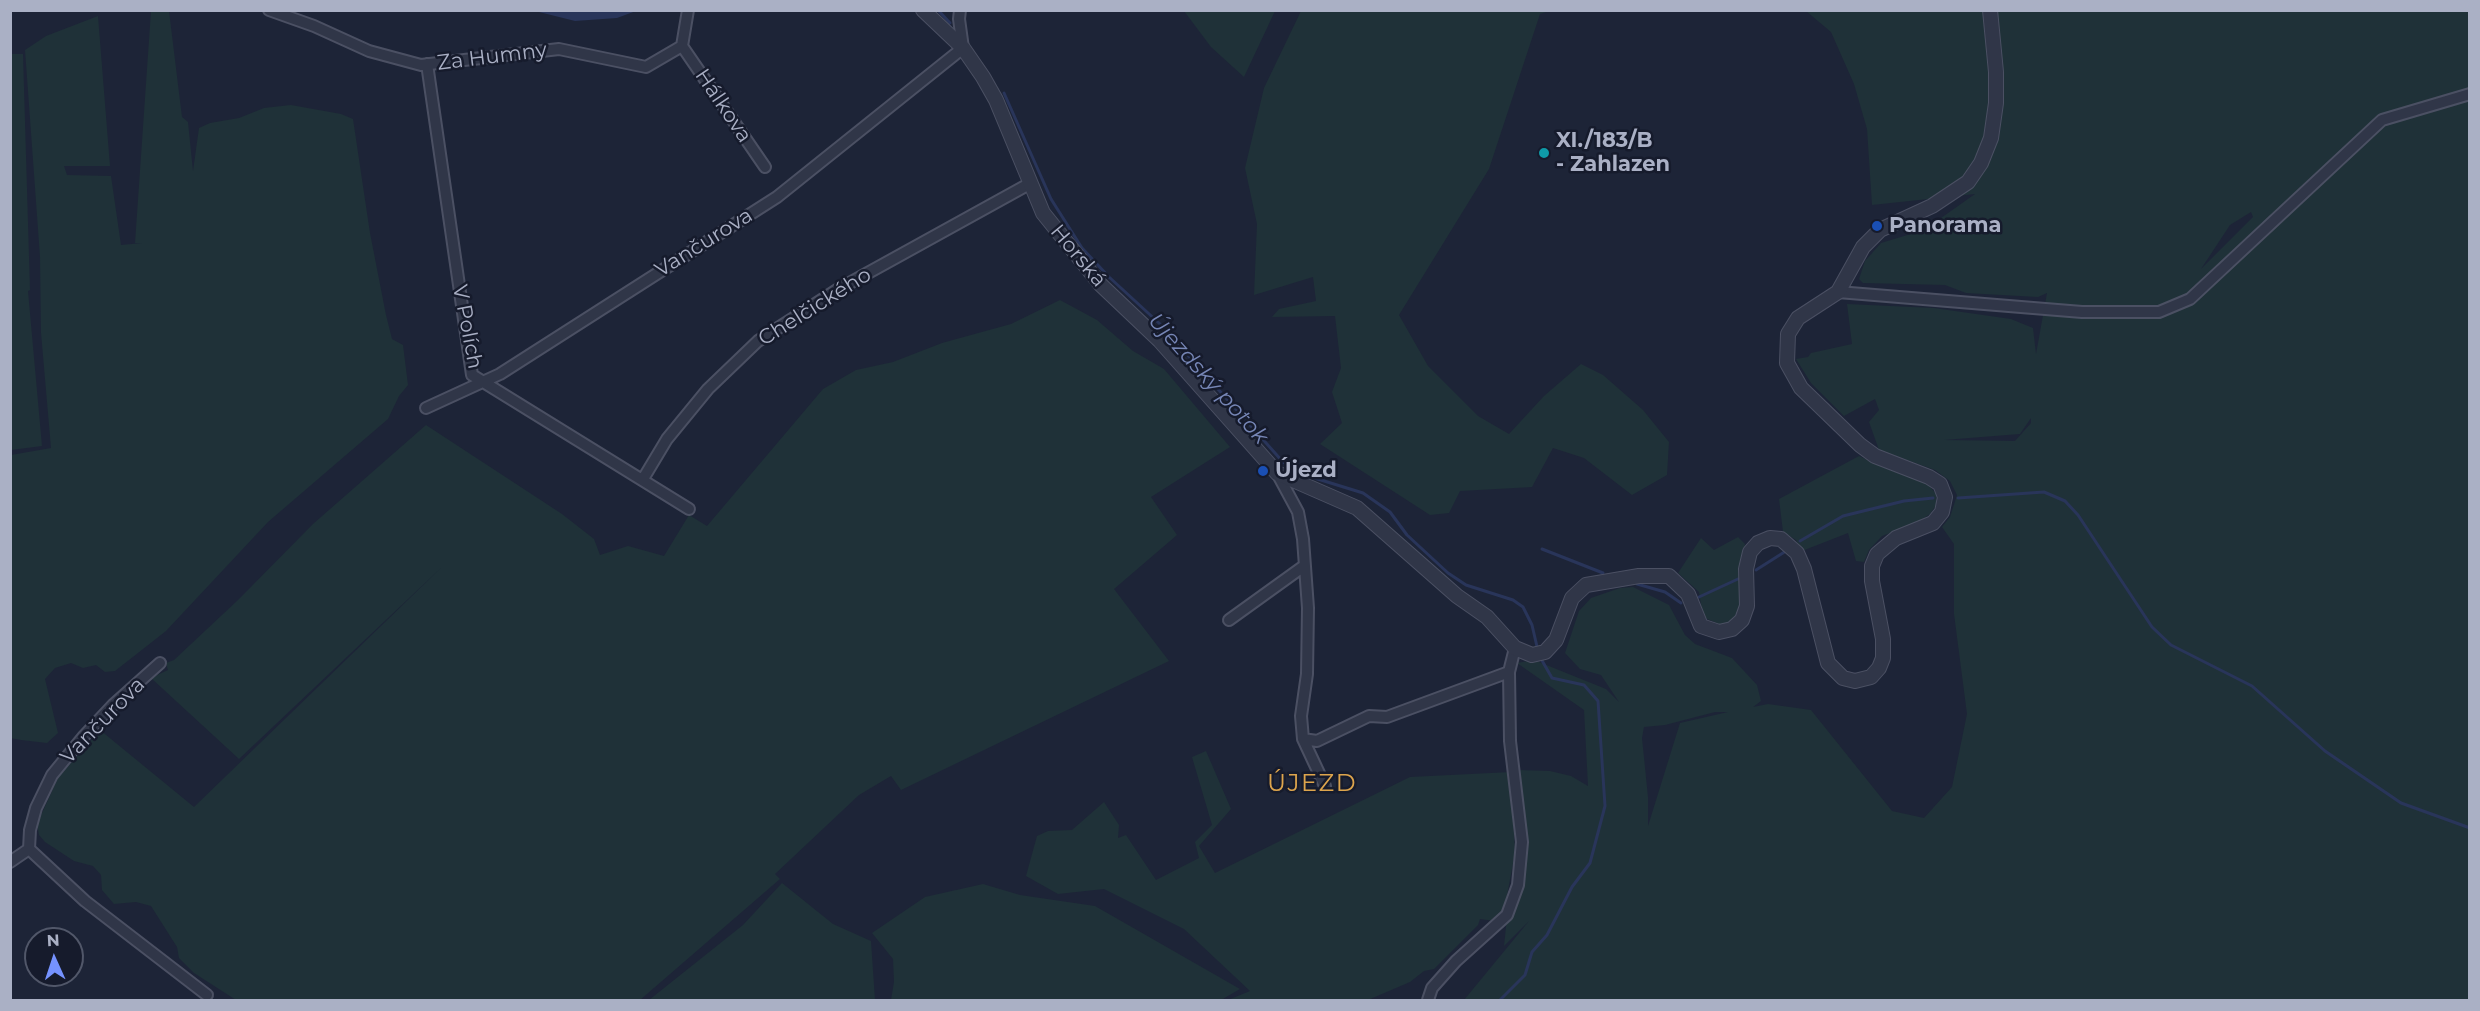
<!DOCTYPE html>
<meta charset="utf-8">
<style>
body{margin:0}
#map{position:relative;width:2480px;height:1011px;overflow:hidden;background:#1d2437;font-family:Montserrat,sans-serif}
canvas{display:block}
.frame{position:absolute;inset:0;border:12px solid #aab0c5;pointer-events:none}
.north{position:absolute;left:24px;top:927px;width:60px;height:60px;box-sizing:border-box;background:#161b2c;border:2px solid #515769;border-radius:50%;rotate:357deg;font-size:16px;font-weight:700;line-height:24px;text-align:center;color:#aab0c5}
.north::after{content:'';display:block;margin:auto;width:21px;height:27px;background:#7592ff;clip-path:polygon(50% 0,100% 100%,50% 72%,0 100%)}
</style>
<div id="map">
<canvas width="2480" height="1011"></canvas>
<div class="frame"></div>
<div class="north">N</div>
</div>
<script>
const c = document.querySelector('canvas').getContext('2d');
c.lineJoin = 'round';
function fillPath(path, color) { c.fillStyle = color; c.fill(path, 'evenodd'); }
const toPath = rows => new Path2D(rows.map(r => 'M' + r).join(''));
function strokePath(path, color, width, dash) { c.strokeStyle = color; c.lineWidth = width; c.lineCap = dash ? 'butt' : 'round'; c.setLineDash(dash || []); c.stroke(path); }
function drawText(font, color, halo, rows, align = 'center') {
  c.font = font + ' Montserrat,sans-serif'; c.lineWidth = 5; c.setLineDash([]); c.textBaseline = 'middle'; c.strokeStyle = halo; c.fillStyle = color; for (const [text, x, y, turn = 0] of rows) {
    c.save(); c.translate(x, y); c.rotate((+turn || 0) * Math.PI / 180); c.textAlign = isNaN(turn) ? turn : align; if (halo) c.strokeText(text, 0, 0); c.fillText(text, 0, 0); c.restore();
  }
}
const green = toPath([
 [151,11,169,11,182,117,188,122,193,171,199,128,210,123,239,118,264,108,291,105,341,114,353,119,370,233,386,315,392,339,403,345,408,385,399,396,388,419,268,522,166,631,115,671,105,672,96,665,83,668,71,663,55,668,45,679,58,733,47,743,21,740,10,738,11,455,51,448,41,333,40,257,25,50,46,36,98,16,110,166,64,166,67,175,111,176,121,245,142,243,135,243],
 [1184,11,1275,11,1244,77,1211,47],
 [1301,11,1549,11,1540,14,1489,169,1399,315,1428,366,1478,416,1509,434,1544,396,1581,364,1603,375,1643,410,1669,442,1667,475,1632,495,1584,458,1553,448,1532,487,1460,491,1449,513,1430,515,1320,444,1342,423,1332,392,1341,368,1335,316,1272,317,1279,309,1316,301,1313,277,1254,295,1257,224,1245,168,1264,88],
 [1806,11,2469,11,2469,1000,1464,1000,1529,921,1504,946,1507,917,1522,879,1518,770,1550,771,1571,776,1588,786,1584,710,1517,663,1534,660,1606,689,1619,702,1601,675,1580,669,1565,653,1579,611,1591,598,1620,588,1633,587,1669,605,1685,635,1695,644,1732,658,1757,685,1761,701,1753,707,1768,704,1811,710,1892,811,1924,818,1952,787,1967,714,1954,614,1954,544,1942,527,1950,517,1957,495,1950,481,1935,470,1879,450,1869,422,1879,410,1875,399,1844,416,1811,383,1796,359,1808,357,1811,353,1852,344,1847,304,1934,308,2011,319,2033,328,2036,354,2047,293,2038,297,1966,293,1945,285,1863,283,1859,279,1865,261,1881,243,1924,230,1975,194,1872,205,1867,129,1854,84,1831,32],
 [2251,212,2253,217,2201,269,2230,225],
 [2031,418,2031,423,2015,441,1944,440,2020,434],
 [1715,712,1728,712,1680,723,1648,826,1648,797,1642,738,1644,727,1665,725],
 [11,54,23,54,30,290,28,291,42,446,11,450],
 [1060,300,1097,320,1133,351,1164,369,1230,447,1151,497,1177,535,1114,589,1169,661,901,790,891,776,859,795,775,874,780,879,640,1000,236,1000,194,973,179,958,177,947,151,906,136,902,114,904,102,890,101,875,93,866,74,861,45,842,39,835,37,824,58,778,100,730,194,807,444,565,239,759,151,678,168,670,166,663,174,660,238,600,313,524,426,425,562,514,594,539,600,555,628,546,664,556,689,515,707,526,823,389,856,370,893,362,942,343,1011,324],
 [1859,456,1885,468,1928,484,1936,494,1937,504,1930,514,1915,524,1882,536,1869,550,1864,562,1856,561,1848,533,1802,551,1796,540,1783,532,1779,499],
 [1738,537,1745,544,1739,609,1733,620,1721,625,1703,617,1699,592,1678,573,1701,538,1714,550],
 [1206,751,1231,809,1199,846,1215,873,1410,777,1511,772,1515,853,1502,922,1480,919,1478,925,1434,969,1424,971,1410,982,1368,1000,1228,1000,1250,991,1184,929,1104,889,1058,894,1026,876,1037,836,1048,831,1072,830,1104,802,1119,825,1118,838,1126,835,1156,880,1199,858,1195,842,1212,825,1192,757],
 [782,883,833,924,871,941,875,1000,649,1000,743,925],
 [983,884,1020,895,1095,906,1240,989,1221,1000,891,1000,894,982,893,959,872,933,925,897]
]);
const water = toPath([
 [535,11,636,11,617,18,575,21]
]);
const stream = toPath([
 [938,10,950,23],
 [1004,93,1051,199,1082,248,1109,277,1160,324,1283,462,1308,476,1363,493,1390,512,1407,535,1448,573,1466,585,1513,600,1523,607,1532,625,1538,651],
 [1958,498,2044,492,2065,501,2078,515,2152,627,2171,645,2252,686,2325,751,2401,803,2470,828],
 [1800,541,1843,516,1904,501,1933,498],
 [1542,549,1603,573],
 [1756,570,1786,551],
 [1637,584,1665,592,1681,603],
 [1699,597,1738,579],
 [1500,1000,1525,975,1532,952,1547,935,1572,887,1590,863,1605,806,1598,701,1584,685,1552,678,1540,657]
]);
const minor = toPath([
 [269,10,314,26,369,51,421,65,559,49,646,67,682,46,688,10],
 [682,46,765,167],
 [427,64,472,375,689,509],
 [1838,292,2082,312,2159,312,2190,299,2382,120,2470,94],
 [426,408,500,374,777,197,963,48,959,19,960,10],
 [1277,473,1298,512,1303,539,1308,608,1307,674,1301,716,1303,739,1325,786],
 [643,479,667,439,708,389,758,341,837,290,1029,184],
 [1229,620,1304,566],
 [160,663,113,705,84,736,52,775,36,808,30,830,29,849,85,901,207,995],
 [1303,739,1317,741,1369,716,1387,717,1509,672],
 [10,862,29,849],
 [1428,1000,1432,988,1456,961,1507,915,1518,885,1522,842,1510,741,1509,672,1515,648]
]);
const tertiary = toPath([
 [923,10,963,48,983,77,996,100,1043,213,1101,285,1160,341,1277,473,1357,508,1457,596,1487,617,1515,648,1532,655,1545,652,1556,640,1572,598,1586,585,1639,576,1669,576,1688,594,1701,626,1719,632,1732,629,1742,620,1747,606,1746,569,1750,552,1758,543,1770,538,1781,539,1797,553,1804,569,1828,663,1843,678,1855,681,1871,677,1879,668,1883,658,1883,639,1872,581,1872,566,1877,554,1896,538,1933,523,1942,512,1945,497,1940,484,1929,477,1875,456,1860,445,1801,388,1787,363,1788,334,1798,318,1838,292,1863,247,1880,230,1932,206,1968,182,1981,163,1991,138,1996,103,1996,72,1990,10]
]);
const markers = [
 [1544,153,6,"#0f9aa8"],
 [1877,226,6,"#1a4fb4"],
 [1263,471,6,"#1a4fb4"]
];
const streetNames = [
 ["Za Humny",492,57,-7],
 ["Hálkova",723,106,56],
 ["Vančurova",704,243,-32],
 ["Horská",1078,256,50],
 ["Chelčického",815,307,-32],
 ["V Polích",467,327,79],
 ["Vančurova",103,721,-46]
];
const poiNames = [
 ["XI./183/B",1556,141],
 ["- Zahlazen",1556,165],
 ["Panorama",1889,226],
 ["Újezd",1275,471]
];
const waterNames = [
 ["Újezdský potok",1208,379,48]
];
const quarterNames = [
 ["ÚJEZD",1312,784]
];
fillPath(green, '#1f3138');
fillPath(water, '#29355a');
strokePath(stream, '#29355a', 3);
strokePath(minor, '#4b5063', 14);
strokePath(tertiary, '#4b5063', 16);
strokePath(minor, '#303648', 10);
strokePath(tertiary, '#303648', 14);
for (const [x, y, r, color] of markers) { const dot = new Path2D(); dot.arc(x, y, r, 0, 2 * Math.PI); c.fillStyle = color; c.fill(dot); strokePath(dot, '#161b2c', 2); }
drawText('21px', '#aab0c5', '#161b2c', streetNames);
drawText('bold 21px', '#aab0c5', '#161b2c', poiNames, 'left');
drawText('italic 22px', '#7686b6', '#161b2c', waterNames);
c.letterSpacing = '1.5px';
drawText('24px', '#dda54d', '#161b2c', quarterNames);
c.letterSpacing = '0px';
</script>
